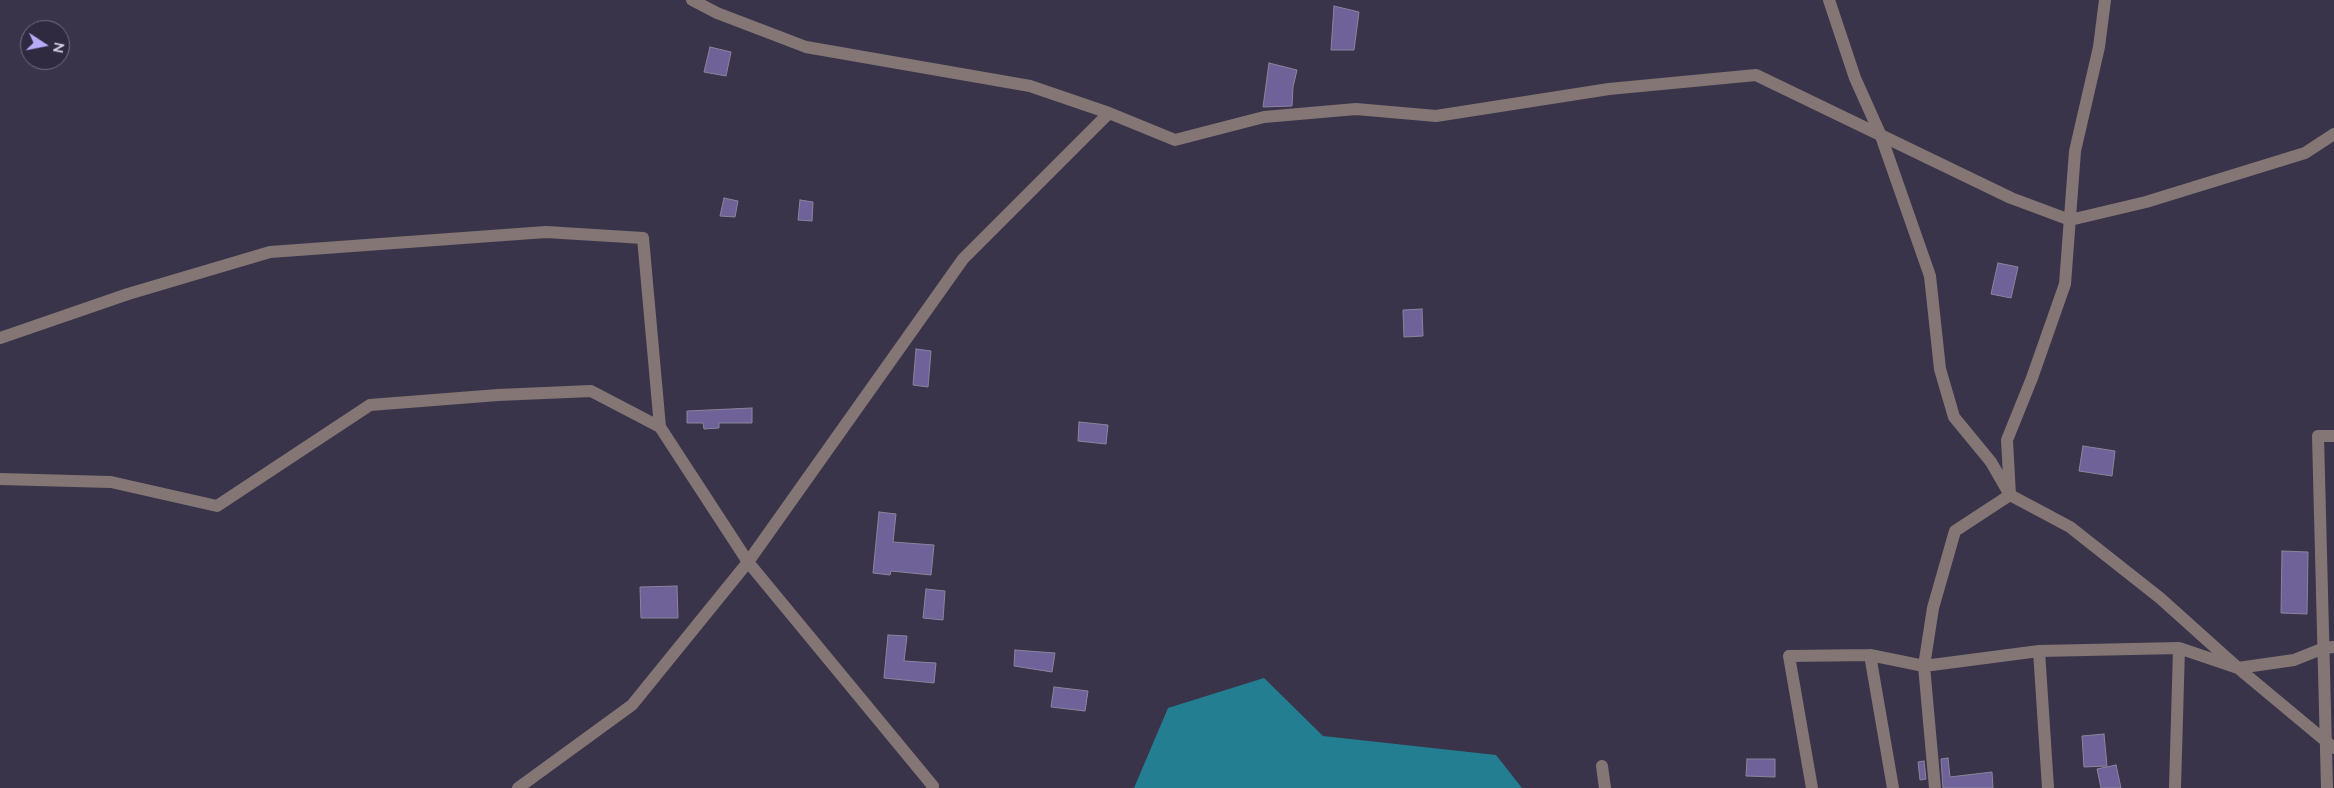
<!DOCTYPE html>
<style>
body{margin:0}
#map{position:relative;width:2334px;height:788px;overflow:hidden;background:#393449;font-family:Mulish,sans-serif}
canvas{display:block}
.north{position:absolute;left:20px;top:20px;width:50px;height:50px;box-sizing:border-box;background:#2f2a3f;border:1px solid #726e80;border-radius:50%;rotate:101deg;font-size:14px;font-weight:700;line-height:20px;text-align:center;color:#d6d3e1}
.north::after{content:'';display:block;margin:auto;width:18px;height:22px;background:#b8abf7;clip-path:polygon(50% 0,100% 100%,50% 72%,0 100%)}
</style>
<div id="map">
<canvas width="2334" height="788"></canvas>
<div class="north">N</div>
</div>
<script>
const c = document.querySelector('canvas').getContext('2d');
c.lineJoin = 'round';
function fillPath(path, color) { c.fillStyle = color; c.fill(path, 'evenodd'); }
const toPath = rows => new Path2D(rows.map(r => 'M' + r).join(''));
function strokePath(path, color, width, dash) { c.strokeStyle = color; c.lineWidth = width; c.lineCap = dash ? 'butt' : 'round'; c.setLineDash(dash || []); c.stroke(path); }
const water = toPath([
 [1264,678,1323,736,1496,755,1522,788,1134,788,1168,708]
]);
const building = toPath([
 [1334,6,1359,12,1354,50,1331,50,1334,6],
 [710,47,731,52,726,76,704,72,710,47],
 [1269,63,1297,70,1293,87,1292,106,1263,107,1269,63],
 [724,198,738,201,735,217,720,216,724,198],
 [800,200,813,202,812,221,798,220,800,200],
 [1998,263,2018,267,2011,298,1991,294,1998,263],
 [1422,309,1423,336,1404,337,1403,310,1422,309],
 [916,349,931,351,928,387,913,385,916,349],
 [752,408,752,423,719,423,719,428,704,429,703,423,687,423,687,411,752,408],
 [1079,422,1108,425,1106,444,1078,441,1079,422],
 [2083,446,2115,451,2112,476,2079,471,2083,446],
 [879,512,896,514,893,542,934,545,931,575,891,571,890,575,873,573,879,512],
 [2282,551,2308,552,2307,614,2281,613,2282,551],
 [677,586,678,618,641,618,640,587,677,586],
 [926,589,945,591,943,620,923,618,926,589],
 [888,635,907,636,904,661,936,663,934,683,884,678,888,635],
 [1015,650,1055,653,1052,672,1014,666,1015,650],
 [1054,687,1088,691,1085,711,1051,707,1054,687],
 [2104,734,2107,766,2084,767,2082,736,2104,734],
 [1948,758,1950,777,1992,772,1993,788,1943,788,1941,759,1948,758],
 [1747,759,1775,759,1775,777,1746,776,1747,759],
 [1924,761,1926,779,1920,780,1918,762,1924,761],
 [2116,765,2121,788,2101,788,2097,769,2116,765]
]);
const minor = toPath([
 [692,0,717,13,806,47,1030,86,1109,113,1175,140,1264,117,1356,109,1436,116,1609,89,1756,75,2011,198,2070,220,2146,202,2305,153,2334,134],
 [1829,0,1855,78,1881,136,1930,276,1940,369,1954,417,1991,462,2010,495,2070,527,2160,598,2238,668,2334,748],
 [0,338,128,294,270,252,546,232,643,238,660,427,748,562,933,786,932,788],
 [0,479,111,482,217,506,370,405,498,395,591,391,660,427],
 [2039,651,2048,788],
 [1870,655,1893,788],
 [1602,766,1605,788],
 [518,788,632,705,748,562,963,259,1109,113],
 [1812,788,1789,656,1870,655,1924,666,2039,651,2179,648,2238,668,2294,660,2324,648,2334,647],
 [1935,788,1924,666,1933,608,1955,531,2010,495,2007,440,2032,378,2065,284,2075,151,2099,47,2105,0],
 [2175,788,2179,648],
 [2327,788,2318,436,2334,436]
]);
fillPath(water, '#247e92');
fillPath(building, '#6f6299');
strokePath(building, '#8a859e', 1);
strokePath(minor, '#837675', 12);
</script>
